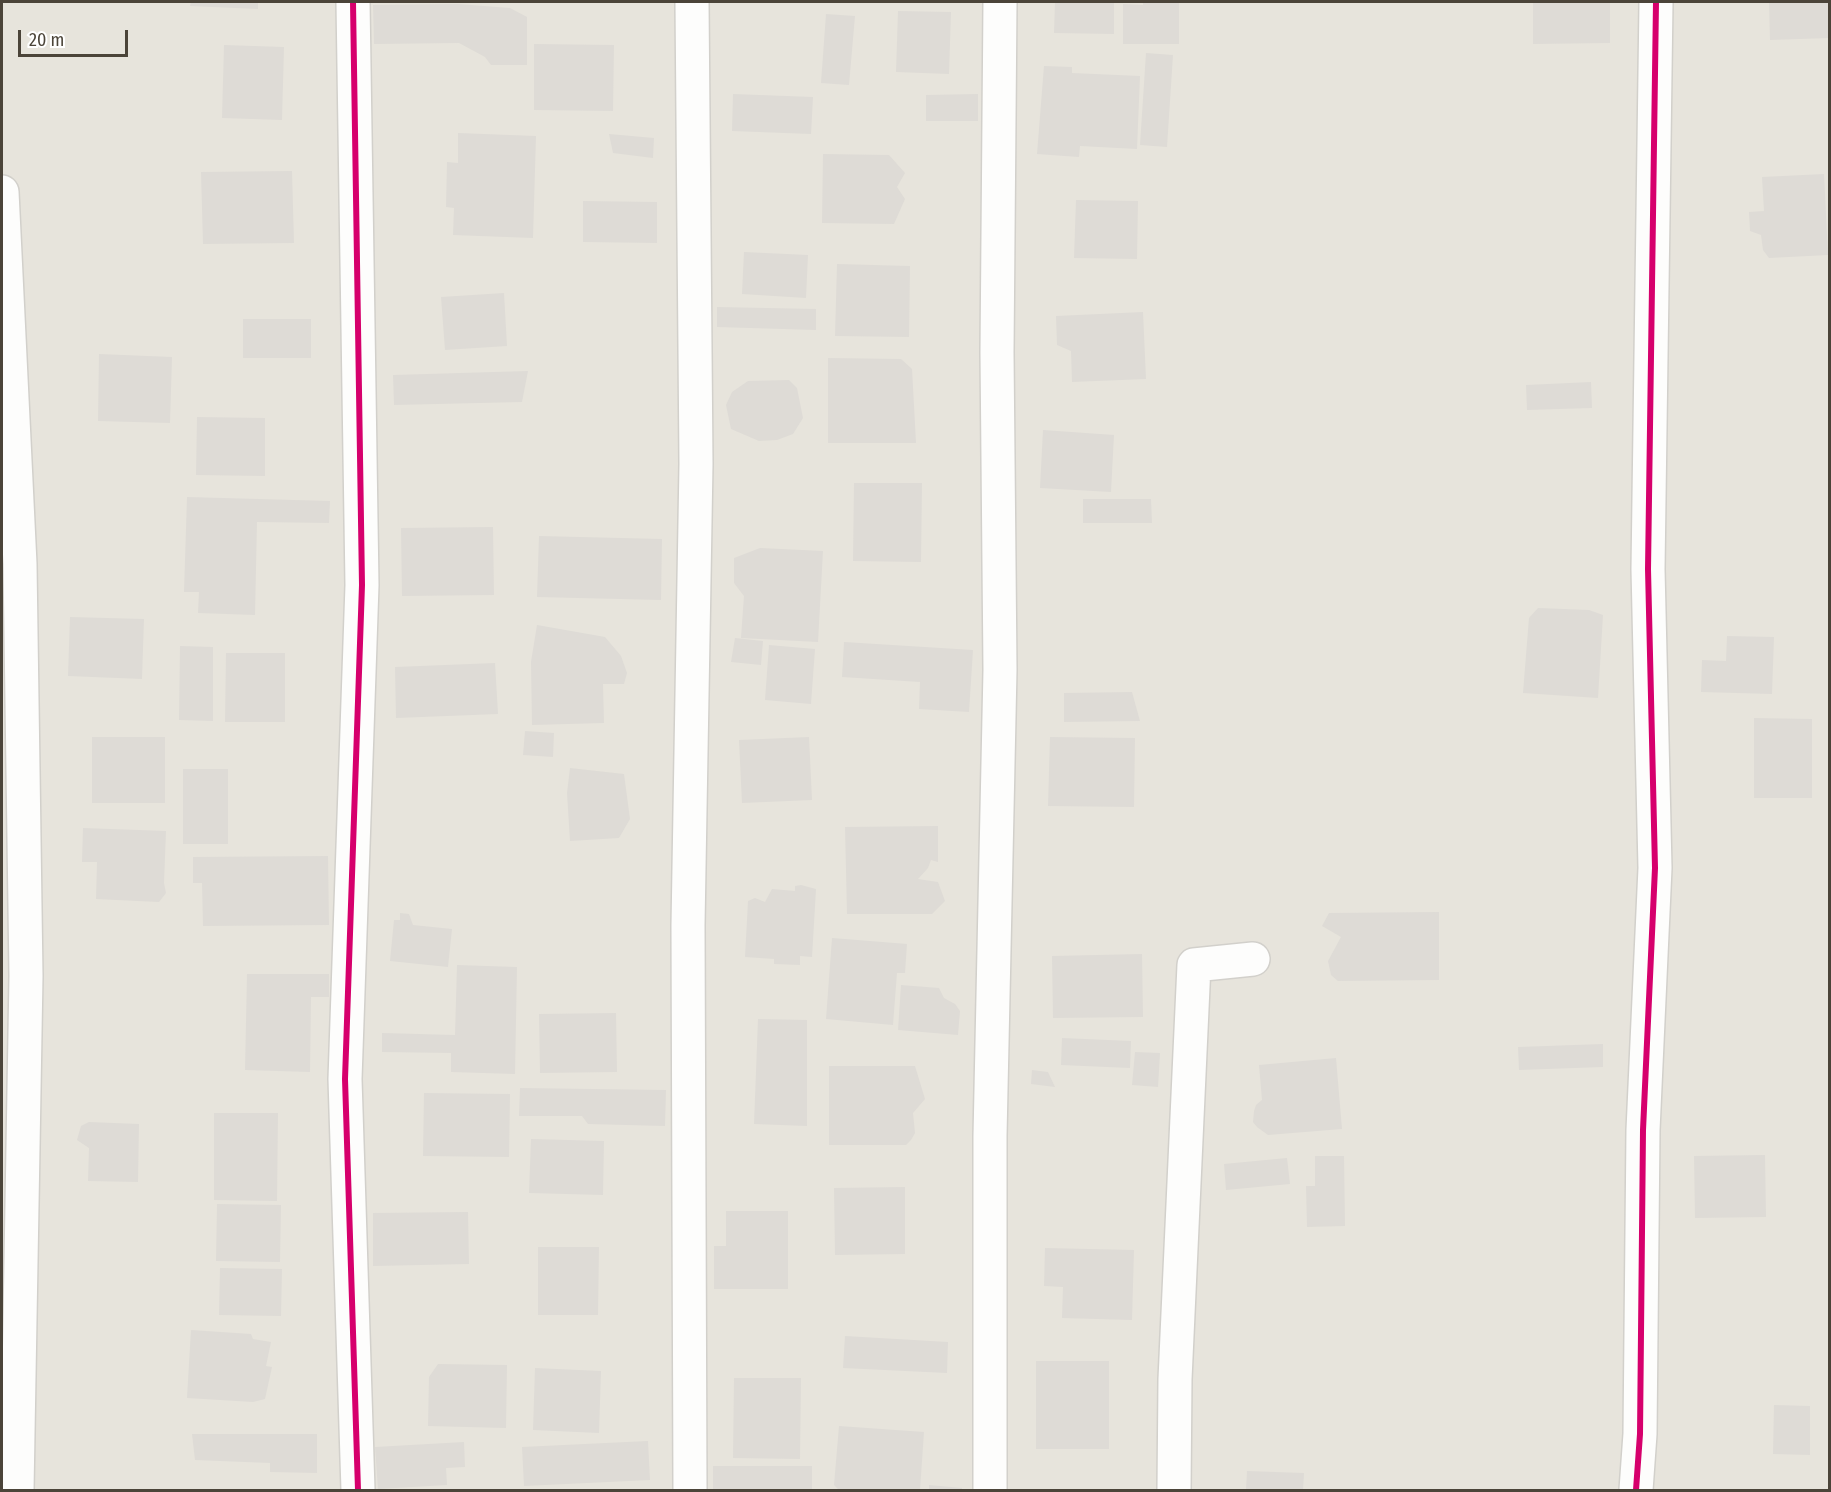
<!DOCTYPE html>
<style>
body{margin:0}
#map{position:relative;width:1831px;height:1492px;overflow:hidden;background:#f4f2ee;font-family:"Fira Sans Condensed",sans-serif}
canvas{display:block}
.frame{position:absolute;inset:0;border:3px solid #4b4439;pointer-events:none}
.scale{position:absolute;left:18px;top:30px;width:110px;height:27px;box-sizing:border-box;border:3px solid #4b4439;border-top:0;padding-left:8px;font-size:18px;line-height:21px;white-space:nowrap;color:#4b4439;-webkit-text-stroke:4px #fff;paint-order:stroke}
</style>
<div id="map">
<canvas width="1831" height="1492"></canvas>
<div class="frame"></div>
<div class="scale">20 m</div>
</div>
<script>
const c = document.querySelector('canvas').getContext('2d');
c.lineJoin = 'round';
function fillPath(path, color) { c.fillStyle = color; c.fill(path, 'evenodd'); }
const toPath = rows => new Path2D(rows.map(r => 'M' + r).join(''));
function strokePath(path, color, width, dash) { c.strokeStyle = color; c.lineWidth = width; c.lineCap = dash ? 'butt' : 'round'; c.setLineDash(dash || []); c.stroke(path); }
const residential = toPath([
 [2,2,1829,2,1829,1490,2,1490]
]);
const building = toPath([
 [191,2,258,2,258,9,190,6],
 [1055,2,1114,2,1114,34,1054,33],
 [1143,2,1179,2,1179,44,1123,44,1123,4,1143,5],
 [1533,2,1610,2,1610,43,1533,44],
 [1769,2,1830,2,1830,38,1770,40],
 [458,4,510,8,527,17,527,65,491,65,485,57,459,43,374,44,373,5],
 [898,11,951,12,949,74,896,72],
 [826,14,855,16,849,85,821,83],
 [534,44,614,45,613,111,534,110],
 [224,45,284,47,282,120,222,118],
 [1146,53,1173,55,1167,147,1140,145],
 [1044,66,1072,67,1072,73,1140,76,1137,149,1080,146,1079,157,1037,154],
 [733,94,813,97,811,134,732,131],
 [978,94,978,121,926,121,926,95],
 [458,133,536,136,533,238,453,235,454,208,446,207,447,162,458,163],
 [609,134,654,138,653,158,613,153],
 [823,154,889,155,905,173,897,187,905,199,894,224,822,223],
 [292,171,294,243,203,244,201,172],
 [1824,174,1828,255,1769,258,1763,250,1761,235,1750,231,1749,212,1764,211,1762,177],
 [1076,200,1138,201,1137,259,1074,258],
 [583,201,657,202,657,243,583,242],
 [744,252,808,255,806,298,742,294],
 [837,264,910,266,909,337,835,336],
 [504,293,507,346,445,350,441,297],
 [717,307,816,309,816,330,717,327],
 [1143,312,1146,379,1072,382,1071,351,1057,345,1056,316],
 [243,319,311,319,311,358,243,358],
 [99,354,172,357,170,423,98,421],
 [828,358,901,359,912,369,916,443,828,443],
 [528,371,522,402,394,405,393,375],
 [789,380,797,388,803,418,793,434,777,440,759,441,731,429,726,405,732,392,748,381],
 [1591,382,1592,408,1527,410,1526,385],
 [197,417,265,418,265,476,196,475],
 [1043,430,1114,435,1111,492,1040,488],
 [854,483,922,483,921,562,853,561],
 [187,497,330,501,329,523,257,522,255,615,198,613,199,592,184,592],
 [1083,499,1151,499,1152,523,1083,523],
 [493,527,494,595,402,596,401,528],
 [539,536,662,539,661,600,537,597],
 [760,548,823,551,818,642,741,638,744,596,734,583,734,558],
 [1538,608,1589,610,1603,615,1598,698,1523,693,1529,618],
 [70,617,144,619,142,679,68,676],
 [537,625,605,637,621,656,627,673,624,684,603,684,604,723,532,725,531,662],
 [1727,636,1774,637,1772,694,1701,692,1702,660,1726,661],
 [735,638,763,641,761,665,731,662],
 [844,642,973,650,969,712,919,709,920,682,842,677],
 [769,645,815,649,811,704,765,700],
 [180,646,213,647,213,721,179,720],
 [226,653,285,653,285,722,225,722],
 [495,663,498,714,396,718,395,667],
 [1132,692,1140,721,1064,722,1064,693],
 [1754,718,1812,719,1812,798,1754,798],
 [525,731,554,733,553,757,523,755],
 [92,737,165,737,165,803,92,803],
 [809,737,812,800,742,803,739,740],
 [1050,737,1135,738,1134,807,1048,806],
 [570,768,624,774,630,819,619,838,570,841,567,793],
 [183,769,228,769,228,844,183,844],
 [938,826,938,862,931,860,928,868,918,879,938,882,945,901,932,914,847,914,845,827],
 [83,828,166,831,164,883,166,893,159,902,96,899,97,862,82,862],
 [328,856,329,925,203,926,202,883,193,883,193,857],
 [801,885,816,889,812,957,800,956,800,965,774,964,774,959,745,957,748,901,755,898,765,902,772,889,795,891,795,886],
 [1439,912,1439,980,1338,981,1331,975,1328,961,1341,937,1322,926,1329,913],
 [400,913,409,914,413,925,452,929,448,967,390,961,394,920,400,920],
 [832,938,907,944,905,973,897,973,893,1025,826,1019],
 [1142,954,1143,1017,1053,1018,1052,956],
 [457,965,517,967,515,1074,451,1072,451,1053,382,1052,382,1033,455,1035],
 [247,974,329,974,329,997,311,997,310,1072,245,1070],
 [901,985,939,988,944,998,955,1004,960,1011,958,1035,898,1030],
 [616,1013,617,1072,540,1073,539,1014],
 [758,1019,807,1020,807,1126,754,1124],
 [1062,1038,1131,1041,1130,1068,1061,1065],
 [1603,1044,1603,1067,1519,1070,1518,1047],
 [1135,1052,1160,1053,1158,1087,1132,1085],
 [1336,1058,1342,1129,1268,1135,1257,1127,1253,1122,1254,1111,1256,1105,1262,1100,1259,1065],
 [829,1066,915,1066,925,1099,913,1113,915,1133,911,1140,906,1145,829,1145],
 [1032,1070,1048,1072,1055,1087,1031,1084],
 [520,1088,666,1090,665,1126,588,1124,582,1116,519,1116],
 [424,1093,510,1094,509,1157,423,1156],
 [214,1113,278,1113,277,1201,214,1200],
 [89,1122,139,1124,138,1182,88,1181,89,1148,77,1140,81,1126],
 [531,1139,604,1141,603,1195,529,1193],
 [1765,1155,1766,1217,1695,1218,1694,1156],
 [1315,1156,1344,1156,1345,1226,1307,1227,1306,1186,1315,1186],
 [1287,1158,1290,1184,1226,1190,1224,1164],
 [905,1187,905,1254,835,1255,834,1188],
 [217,1204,281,1205,280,1262,216,1261],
 [726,1211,788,1211,788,1289,714,1289,714,1246,726,1246],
 [468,1212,469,1264,373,1266,373,1213],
 [538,1247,599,1247,598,1315,538,1315],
 [1045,1248,1134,1250,1132,1320,1062,1318,1063,1287,1044,1286],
 [220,1268,282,1269,281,1316,219,1315],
 [191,1330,251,1334,253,1339,271,1342,266,1366,272,1367,265,1399,253,1402,187,1398],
 [845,1336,948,1342,947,1373,843,1368],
 [1036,1361,1109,1361,1109,1449,1036,1449],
 [438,1364,507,1365,506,1428,428,1426,429,1377],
 [535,1368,601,1371,599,1433,533,1430],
 [734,1378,801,1378,800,1459,733,1458],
 [1774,1405,1810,1406,1810,1455,1773,1454],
 [839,1426,924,1432,920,1490,839,1490,834,1485],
 [192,1434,317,1434,317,1473,270,1472,270,1463,195,1460],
 [648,1441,650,1480,524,1486,522,1447],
 [464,1442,465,1467,446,1468,447,1485,378,1489,375,1447],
 [713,1466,812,1466,812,1490,713,1490],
 [1247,1471,1304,1473,1303,1490,1246,1490],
 [929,1485,962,1488,962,1490,929,1490]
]);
const street = toPath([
 [353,2,362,585,345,1079,358,1490],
 [2,192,20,564,26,976,17,1490],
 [690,1490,688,925,696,464,692,2],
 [990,1490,990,1136,1000,670,997,352,1000,2],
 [1174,1490,1175,1379,1194,965,1253,959],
 [1636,1490,1640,1434,1643,1130,1655,868,1648,569,1656,2]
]);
const cycleway = toPath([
 [353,2,362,585,345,1079,358,1490],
 [1636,1490,1640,1434,1643,1130,1655,868,1648,569,1656,2]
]);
fillPath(residential, '#e7e4dc');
fillPath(building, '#dedbd6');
strokePath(street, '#d2d0cb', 36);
strokePath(street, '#fdfdfc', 33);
strokePath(cycleway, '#d6006c', 6);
</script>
